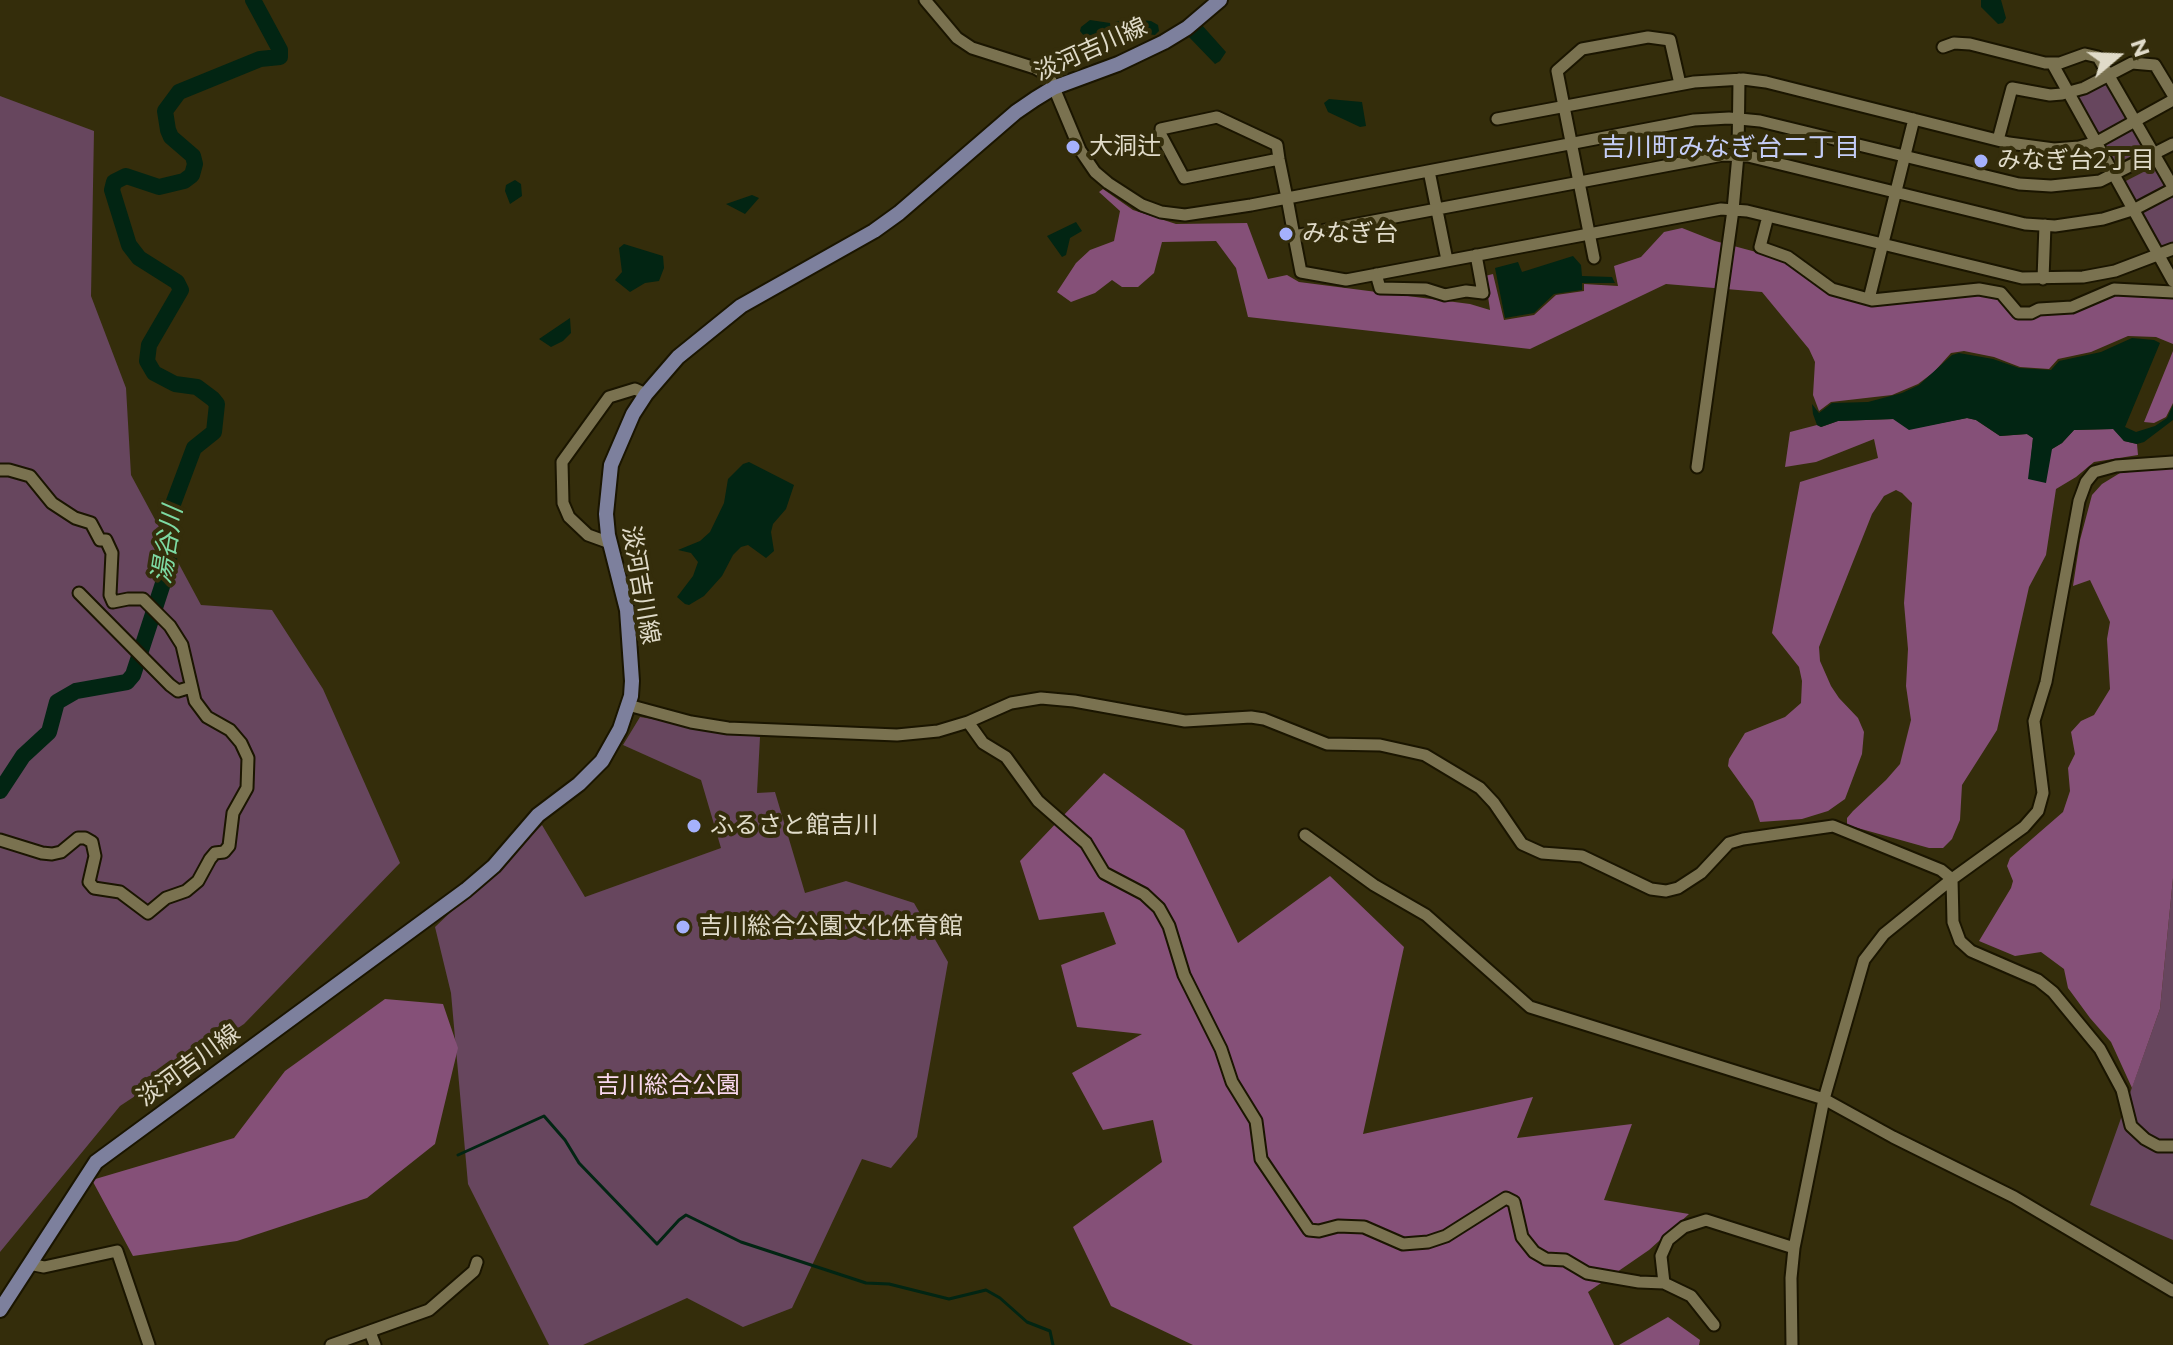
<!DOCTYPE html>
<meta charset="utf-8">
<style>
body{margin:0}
#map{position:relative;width:2173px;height:1345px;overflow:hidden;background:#342d0b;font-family:Montserrat,sans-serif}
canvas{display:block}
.north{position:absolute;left:2077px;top:16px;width:80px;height:80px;-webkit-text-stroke:6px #342d0b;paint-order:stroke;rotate:71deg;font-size:22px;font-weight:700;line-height:32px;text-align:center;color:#e0dbc9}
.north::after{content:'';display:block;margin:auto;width:28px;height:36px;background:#e0dbc9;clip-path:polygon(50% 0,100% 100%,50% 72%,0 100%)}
</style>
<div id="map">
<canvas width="2173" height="1345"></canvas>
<div class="north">N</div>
</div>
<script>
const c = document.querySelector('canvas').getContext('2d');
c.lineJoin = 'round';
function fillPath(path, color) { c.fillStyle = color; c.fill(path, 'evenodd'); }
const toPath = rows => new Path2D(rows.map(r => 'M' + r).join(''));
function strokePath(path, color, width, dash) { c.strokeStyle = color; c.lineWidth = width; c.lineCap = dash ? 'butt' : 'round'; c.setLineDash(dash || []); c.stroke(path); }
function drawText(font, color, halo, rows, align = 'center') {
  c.font = font + ' Montserrat,"Noto Sans JP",sans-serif'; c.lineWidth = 8; c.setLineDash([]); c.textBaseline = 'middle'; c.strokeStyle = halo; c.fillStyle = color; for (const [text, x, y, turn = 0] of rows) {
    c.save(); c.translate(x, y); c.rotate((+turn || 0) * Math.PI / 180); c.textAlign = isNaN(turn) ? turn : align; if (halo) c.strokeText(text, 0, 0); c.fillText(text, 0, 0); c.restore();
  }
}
const green = toPath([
 [2109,80,2132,120,2096,139,2071,97],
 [0,96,94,131,91,296,126,388,131,475,201,605,272,610,323,689,400,863,244,1024,120,1106,0,1252],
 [2136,126,2148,148,2111,166,2099,144],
 [2157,165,2169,186,2134,204,2122,183],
 [2173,193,2173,245,2158,252,2136,212],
 [640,717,760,737,757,793,775,792,805,893,846,881,914,903,948,962,917,1137,891,1168,862,1159,792,1308,743,1327,687,1298,583,1345,549,1345,468,1184,451,993,435,927,542,825,585,897,721,848,701,780,623,745],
 [2173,878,2173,1240,2090,1205,2160,1009]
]);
const forest = toPath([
 [1103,189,1133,210,1176,224,1247,223,1268,279,1287,275,1299,282,1470,304,1490,310,1485,276,1493,274,1504,320,1534,315,1556,295,1584,291,1584,284,1618,286,1614,266,1641,257,1664,232,1682,228,1715,241,1786,260,1830,295,1871,305,1979,293,1997,296,2017,317,2112,293,2173,297,2173,344,2156,337,2128,336,2091,352,2058,359,2049,369,2020,367,1994,357,1964,351,1951,353,1934,372,1918,384,1892,395,1831,402,1819,411,1813,395,1815,362,1809,349,1762,292,1666,284,1530,349,1248,317,1236,268,1216,241,1162,242,1154,273,1138,287,1122,287,1112,280,1095,293,1071,302,1057,292,1076,263,1090,250,1114,241,1120,211,1099,192],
 [2173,351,2173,403,2166,417,2154,423,2144,422],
 [1967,418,1976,420,2000,436,2027,434,2033,438,2029,479,2052,449,2062,443,2074,430,2114,429,2124,441,2137,444,2138,455,2094,462,2076,477,2056,489,2046,555,2029,587,1997,730,1962,785,1960,820,1952,839,1943,848,1929,848,1847,825,1847,818,1853,811,1886,780,1900,764,1911,720,1906,686,1908,649,1904,603,1912,503,1902,493,1896,490,1884,496,1872,514,1819,647,1820,661,1831,686,1839,698,1858,718,1864,732,1862,754,1845,799,1828,811,1802,819,1760,822,1753,801,1728,766,1729,759,1745,733,1785,717,1801,703,1802,681,1799,667,1772,633,1800,482,1878,458,1874,439,1816,462,1785,467,1790,432,1817,425,1821,427,1838,421,1894,419,1909,429],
 [2173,467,2173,878,2160,1009,2132,1088,2111,1042,2090,1018,2068,988,2064,969,2041,952,2015,956,1979,941,2011,888,2013,881,2007,866,2010,858,2063,812,2070,791,2068,768,2075,754,2071,732,2081,721,2094,715,2110,689,2107,639,2110,622,2090,580,2073,586,2080,540,2092,495,2102,484,2120,473],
 [1104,773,1184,830,1238,943,1330,876,1404,947,1363,1134,1533,1097,1517,1138,1632,1124,1604,1200,1689,1214,1649,1250,1588,1292,1614,1345,1193,1345,1111,1306,1073,1227,1162,1162,1153,1120,1103,1130,1072,1073,1142,1034,1077,1027,1061,965,1116,944,1104,912,1039,920,1020,861],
 [385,999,443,1004,458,1048,435,1144,367,1198,237,1241,133,1256,92,1180,234,1138,285,1071],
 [1668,1317,1700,1340,1699,1345,1619,1345]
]);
const water = toPath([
 [1981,0,2001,0,2006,18,2003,23,1998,24,1981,7],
 [1129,19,1151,21,1158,25,1159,31,1155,35,1117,31,1115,22],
 [1090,20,1110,23,1111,32,1084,36,1080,31,1081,27],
 [1201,24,1226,52,1220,61,1215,64,1187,35],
 [1329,99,1362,102,1366,126,1360,127,1328,112,1324,103],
 [515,180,521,184,522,196,510,204,505,191,506,185],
 [752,195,759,198,745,214,726,204],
 [1076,222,1082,231,1070,238,1066,255,1062,257,1047,236],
 [624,244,663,256,664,268,659,281,645,283,630,292,615,280,622,272,619,248],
 [1573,256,1581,265,1582,276,1612,277,1615,283,1582,283,1582,290,1554,294,1534,313,1505,318,1495,268,1518,262,1522,272],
 [570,318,571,333,563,341,551,347,539,339],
 [2132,338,2154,340,2160,343,2125,427,2136,432,2155,426,2167,418,2173,405,2173,420,2144,442,2137,444,2124,441,2113,429,2074,430,2062,443,2052,449,2046,483,2028,479,2033,438,2027,434,2000,436,1976,420,1967,418,1909,430,1893,419,1838,421,1821,427,1817,425,1813,414,1812,404,1819,413,1832,403,1868,402,1902,393,1919,385,1952,355,1959,353,1993,359,2019,368,2051,370,2059,361,2101,352],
 [749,462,794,485,786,509,773,524,771,532,774,551,766,558,748,545,741,547,733,555,722,576,704,596,689,605,685,604,677,597,693,576,698,562,691,553,678,550,700,541,710,532,724,503,728,479,743,464]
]);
const stream = toPath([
 [458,1155,544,1116,565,1140,579,1163,657,1244,679,1220,686,1215,741,1242,866,1283,889,1284,949,1299,986,1290,1000,1298,1027,1322,1050,1331,1053,1345]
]);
const river = toPath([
 [0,791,23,756,49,732,57,702,76,691,127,682,133,675,169,565,170,512,194,448,214,432,217,404,213,399,197,387,175,384,154,373,147,361,149,345,181,290,177,282,139,258,129,245,112,190,114,182,126,176,159,187,184,181,192,175,195,164,193,156,171,137,168,130,165,111,179,92,260,59,280,57,280,50,253,0]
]);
const minor = toPath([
 [925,0,957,38,972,48,1035,68,1049,76,1080,150,1095,172,1108,183,1142,205,1161,212,1185,215,1251,205,1694,120,1729,118,1760,121,2019,184,2051,186,2100,181,2173,144],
 [1943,47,1954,43,1970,44,2045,63,2060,63,2085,54,2098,57,2173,187],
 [2052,63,2173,281],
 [1497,119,1694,82,1743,79,1766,82,2009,143,2054,149,2079,147,2097,142,2173,100],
 [1998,140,2012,88,2050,95,2062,94,2084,88,2132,63,2155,65,2173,95],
 [1279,159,1184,178,1161,135,1161,129,1217,117,1277,145,1279,159,1287,198,1294,236,1301,272,1346,280,1721,209,1747,211,2022,278,2083,277,2115,271,2173,249],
 [1429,171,1447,260],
 [1768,216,1760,247,1788,257,1832,289,1872,300,1979,289,2001,293,2018,313,2031,313,2039,309,2072,307,2114,289,2173,292],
 [1294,236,1723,155,1748,156,2025,224,2055,226,2103,219,2135,209,2173,189],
 [1594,258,1557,71,1582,49,1648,37,1670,40,1680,84],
 [1376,274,1380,288,1426,289,1445,295,1466,291,1483,293,1476,255],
 [2043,279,2045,225],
 [1869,299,1914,119],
 [1697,467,1733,210,1738,155,1739,79],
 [0,470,9,470,30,476,52,503,75,518,91,523,100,540,106,540,112,553,110,595,113,602,128,599,143,599,170,626,182,645,195,701,207,717,230,730,241,743,248,758,247,788,233,813,229,846,224,852,215,853,210,859,198,881,186,891,166,898,148,913,120,892,94,888,89,882,95,856,92,842,85,838,78,838,61,852,52,854,42,853,0,840],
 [610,543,588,535,569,517,563,503,562,462,609,397,635,389,646,394],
 [79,593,170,685,178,691,191,687],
 [628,705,691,722,728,728,897,735,938,731,968,722,1011,703,1041,698,1074,701,1185,721,1251,717,1264,719,1327,744,1380,745,1425,755,1480,788,1494,803,1522,844,1542,853,1582,856,1651,889,1666,891,1678,888,1701,873,1729,843,1743,839,1833,826,1941,870,1952,879,1953,922,1960,941,1971,951,2038,980,2053,992,2100,1049,2122,1090,2131,1126,2145,1139,2158,1146,2173,1146],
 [968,722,983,743,1006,757,1038,801,1086,843,1104,873,1144,894,1159,908,1169,926,1184,975,1221,1049,1232,1082,1256,1121,1261,1159,1309,1230,1319,1231,1338,1226,1364,1227,1403,1244,1428,1242,1446,1236,1506,1198,1514,1202,1522,1237,1534,1252,1546,1259,1565,1260,1587,1273,1639,1282,1664,1283,1661,1256,1668,1240,1684,1227,1706,1220,1794,1248],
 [1305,835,1374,885,1426,915,1530,1007,1824,1099,1893,1137,2014,1197,2173,1291],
 [29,1264,44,1267,117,1251,149,1345],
 [1664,1283,1691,1296,1714,1325],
 [370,1332,375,1345],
 [331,1345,429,1310,474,1271,477,1262],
 [1792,1345,1791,1278,1794,1248,1824,1099,1864,960,1884,934,1952,879,2024,827,2038,811,2043,793,2034,721,2046,682,2079,501,2086,482,2094,472,2116,466,2173,462]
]);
const major = toPath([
 [0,1310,96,1162,466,890,494,866,538,815,579,784,602,761,620,729,631,696,632,681,627,610,608,535,606,514,611,465,633,414,646,394,678,357,741,306,874,231,899,213,1016,112,1035,99,1053,88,1118,64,1164,42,1187,28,1220,0]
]);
const markers = [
 [1073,147,8,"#a5b1fc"],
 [1981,161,8,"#a5b1fc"],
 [1286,234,8,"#a5b1fc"],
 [694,826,8,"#a5b1fc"],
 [683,927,8,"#a5b1fc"]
];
const streetNames = [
 ["淡河吉川線",1091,50,-24],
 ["淡河吉川線",640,585,80],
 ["淡河吉川線",189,1066,-36]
];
const poiNames = [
 ["大洞辻",1089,147],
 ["みなぎ台2丁目",1997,161],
 ["みなぎ台",1302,234],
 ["ふるさと館吉川",710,826],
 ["吉川総合公園文化体育館",699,927]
];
const parkNames = [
 ["吉川総合公園",668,1086]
];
const neighbourhoodNames = [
 ["吉川町みなぎ台二丁目",1730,148]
];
const waterNames = [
 ["湯谷川",168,545,-81]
];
fillPath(green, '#67465e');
fillPath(forest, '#855078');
fillPath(water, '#022513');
strokePath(stream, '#022513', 3);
strokePath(river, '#022513', 16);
strokePath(minor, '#1a1500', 15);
strokePath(major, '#1a1500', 18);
strokePath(minor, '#7a7250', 11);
strokePath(major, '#7d809d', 14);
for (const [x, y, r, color] of markers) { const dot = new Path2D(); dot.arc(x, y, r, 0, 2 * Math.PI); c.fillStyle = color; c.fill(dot); strokePath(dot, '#342d0b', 3); }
drawText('24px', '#e0dbc9', '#342d0b', streetNames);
drawText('24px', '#e0dbc9', '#342d0b', poiNames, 'left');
drawText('24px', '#f8d7ee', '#342d0b', parkNames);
drawText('26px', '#c5cdf7', '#342d0b', neighbourhoodNames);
drawText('italic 26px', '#7ddaa3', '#342d0b', waterNames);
</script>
